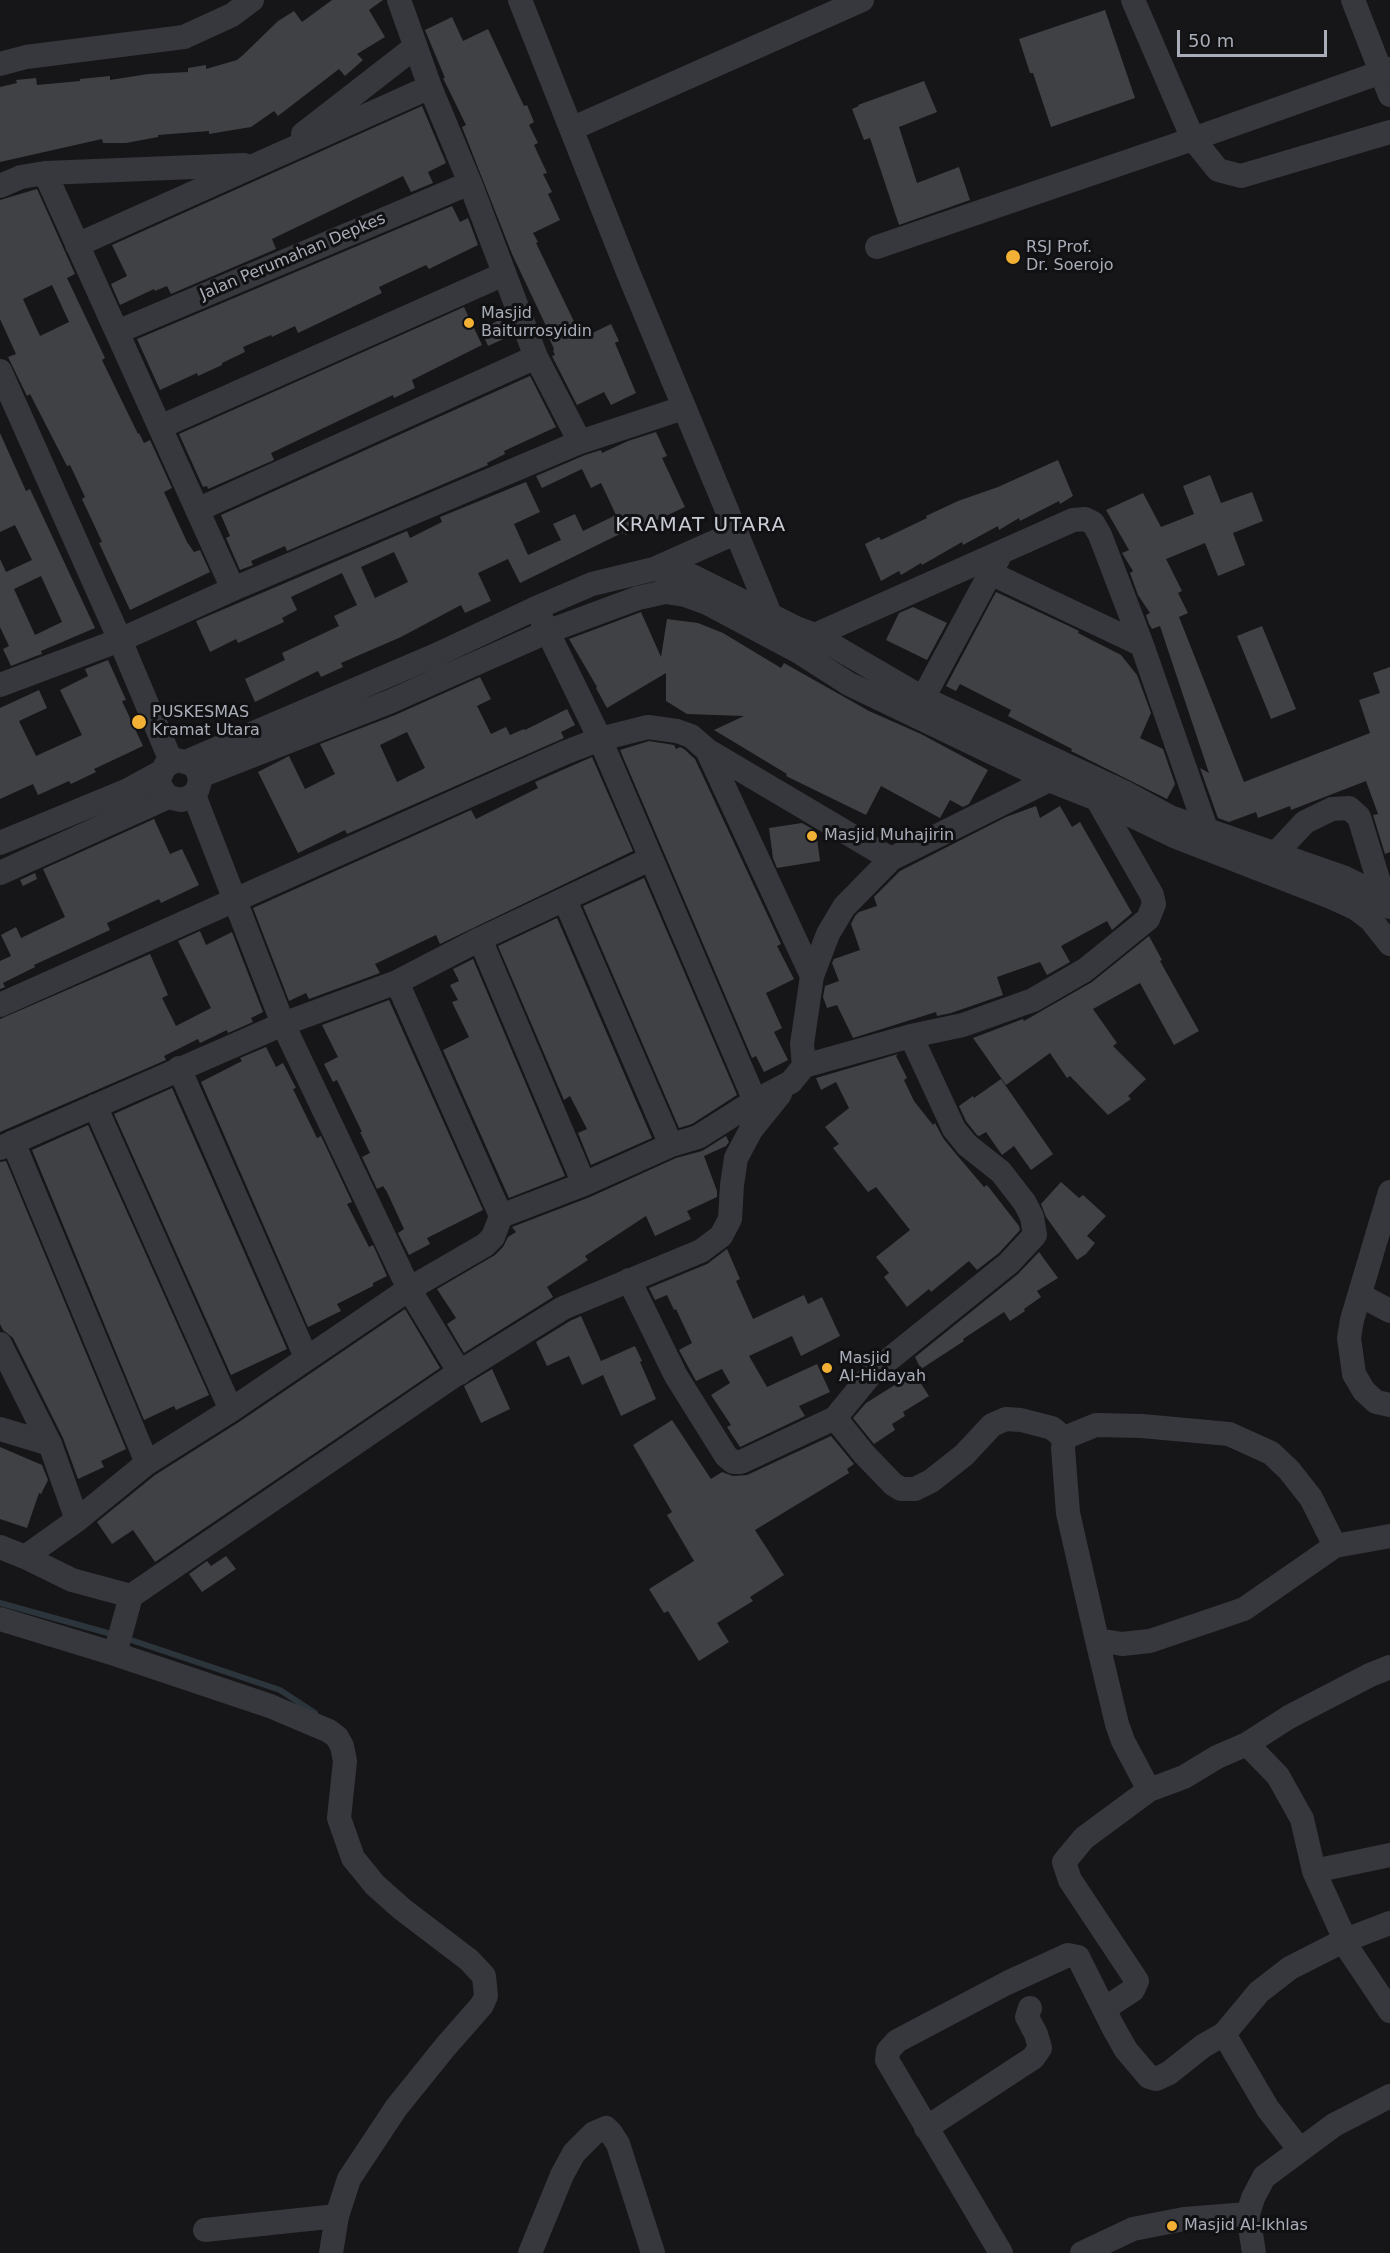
<!DOCTYPE html>
<style>
body{margin:0}
#map{position:relative;width:1390px;height:2253px;overflow:hidden;background:#161618;font-family:"DejaVu Sans",sans-serif}
canvas{display:block}
.scale{position:absolute;left:1177px;top:30px;width:150px;height:27px;box-sizing:border-box;border:3px solid #a8adb8;border-top:0;padding-left:8px;font-size:18px;line-height:21px;white-space:nowrap;color:#a8adb8;-webkit-text-stroke:4px #111113;paint-order:stroke}
</style>
<div id="map">
<canvas width="1390" height="2253"></canvas>
<div class="scale">50 m</div>
</div>
<script>
const c = document.querySelector('canvas').getContext('2d');
c.lineJoin = 'round';
const toPath = rows => new Path2D(rows.map(r => 'M' + r).join(''));
function strokePath(path, color, width, dash) { c.strokeStyle = color; c.lineWidth = width; c.lineCap = dash ? 'butt' : 'round'; c.setLineDash(dash || []); c.stroke(path); }
function fillPath(path, color) { c.fillStyle = color; c.fill(path, 'evenodd'); }
function drawText(font, color, halo, rows, align = 'center') {
  c.font = font + ' "DejaVu Sans",sans-serif'; c.lineWidth = 6; c.setLineDash([]); c.textBaseline = 'middle'; c.strokeStyle = halo; c.fillStyle = color; for (const [text, x, y, turn = 0] of rows) {
    c.save(); c.translate(x, y); c.rotate((+turn || 0) * Math.PI / 180); c.textAlign = isNaN(turn) ? turn : align; if (halo) c.strokeText(text, 0, 0); c.fillText(text, 0, 0); c.restore();
  }
}
const stream = toPath([
 [0,1603,115,1635],
 [125,1638,280,1690,315,1713]
]);
const building = toPath([
 [332,0,383,0,369,10,385,37,357,54,363,60,345,76,339,69,278,116,274,111,251,127,209,134,209,131,158,135,158,137,126,143,103,143,102,139,0,162,0,87,17,83,16,80,36,78,37,85,80,81,80,79,110,76,110,80,148,74,188,72,188,68,206,65,206,69,237,60,243,55,278,21,294,11,302,22],
 [1105,10,1135,98,1051,127,1033,73,1030,73,1019,39],
 [452,17,463,41,488,29,524,106,527,105,534,122,529,125,538,143,534,145,547,173,543,174,552,192,548,194,560,220,533,233,538,242,536,243,582,338,611,324,619,341,615,343,636,393,611,405,604,392,577,405,552,356,555,355,553,350,554,349,546,331,548,330,512,254,462,127,466,125,443,78,445,78,425,30],
 [924,81,937,112,899,127,917,183,959,167,970,200,899,225,870,138,864,140,852,109,859,106,858,105],
 [422,106,446,163,428,172,433,183,411,192,403,176,272,239,276,249,171,294,167,286,155,291,154,289,120,305,111,284,127,276,112,245],
 [37,189,75,274,67,278,105,358,102,360,138,434,139,433,144,443,150,440,172,488,164,492,187,542,194,552,200,550,210,572,130,610,99,543,102,542,82,499,85,497,70,465,67,466,30,394,27,396,8,357,16,354,0,319,0,200],
 [52,285,69,322,40,336,23,299],
 [452,206,460,222,468,218,478,245,429,269,426,265,379,287,382,293,298,333,295,326,272,337,271,335,243,347,245,352,222,363,222,365,198,376,197,373,160,390,137,339],
 [464,307,482,345,412,380,415,388,394,398,393,395,271,453,274,460,208,489,207,486,203,487,179,434],
 [502,319,510,336,488,346,481,329],
 [530,376,556,427,504,451,505,454,487,463,488,465,287,551,285,546,251,561,253,565,240,570,226,538,230,536,221,515],
 [656,432,667,456,662,458,685,507,625,535,624,532,520,583,508,559,478,573,491,601,465,613,461,605,401,637,341,663,343,667,321,677,318,671,255,702,245,679,285,660,282,653,339,626,334,616,357,605,342,573,291,597,297,610,282,618,284,622,238,643,236,639,210,652,196,621,407,531,410,538,442,522,440,517,526,482,540,512,514,524,528,555,561,540,553,524,575,514,583,531,616,515,601,483,591,488,582,469,542,488,536,476,585,455,601,450,602,453,628,441],
 [394,552,408,582,375,598,361,567],
 [0,433,26,491,30,489,95,628,41,651,42,654,36,656,11,666,3,649,9,646,0,627,0,559,6,572,32,560,15,525,0,532],
 [41,576,62,622,35,635,14,589],
 [1058,460,1073,496,1060,504,1059,501,1020,521,1019,518,999,530,998,526,963,545,962,542,922,565,921,563,901,575,899,571,881,581,865,544,879,537,881,540,927,518,926,516,958,501,998,487],
 [1210,475,1221,503,1252,492,1263,521,1233,533,1245,565,1218,576,1205,543,1166,559,1182,591,1178,593,1188,613,1179,617,1244,782,1370,733,1359,700,1380,693,1373,673,1390,667,1390,852,1385,854,1373,815,1378,814,1366,781,1291,810,1290,806,1258,818,1256,812,1229,822,1218,818,1200,768,1209,773,1160,626,1152,629,1149,624,1146,615,1150,613,1138,595,1130,573,1133,571,1122,553,1129,550,1106,510,1143,493,1161,527,1194,514,1183,486],
 [996,592,1071,627,1079,631,1078,633,1121,655,1137,675,1151,713,1140,738,1163,749,1175,784,1167,799,1071,751,1072,749,1008,716,1011,710,960,684,956,691,946,686],
 [913,607,947,623,927,660,886,640,899,613],
 [641,612,661,657,667,619,698,623,723,633,781,668,784,663,869,711,921,734,988,770,969,804,963,807,950,800,940,818,881,786,866,815,786,776,787,774,714,730,744,716,687,714,666,701,666,673,607,708,596,688,597,687,569,639],
 [1262,626,1296,709,1271,719,1237,636],
 [108,660,126,700,122,701,143,746,94,769,96,772,71,784,69,781,38,795,33,784,0,799,0,708,39,690,47,708,19,721,36,756,82,735,60,690,88,676,85,669],
 [480,677,491,699,477,706,491,734,506,727,510,735,524,729,525,730,567,709,575,725,561,732,564,738,347,834,345,830,298,853,258,772,289,756,305,789,335,774,320,744,395,715],
 [407,732,425,768,397,782,380,745],
 [649,741,674,745,676,749,680,747,684,749,695,759,781,944,777,946,794,979,766,993,782,1028,774,1032,788,1060,764,1072,756,1056,752,1058,620,750],
 [592,757,633,851,440,944,436,935,375,964,380,973,309,999,306,993,289,1001,253,908,471,810,476,819,538,788,535,782],
 [1036,806,1040,818,1060,806,1072,827,1080,822,1132,913,1112,930,1107,921,1061,946,1070,962,1047,975,1040,962,997,977,1003,995,951,1013,937,1016,936,1012,853,1038,837,1005,827,1008,823,997,825,986,839,981,832,963,834,959,860,950,851,924,855,916,859,912,877,906,874,897,900,871,1006,817],
 [154,819,170,854,182,849,199,885,161,903,159,899,107,923,110,930,34,965,35,967,3,983,5,987,0,989,0,961,11,956,1,935,16,927,21,938,65,917,43,869],
 [802,823,816,831,820,861,777,868,773,858,769,828],
 [35,873,37,879,23,886,20,880],
 [644,878,737,1095,692,1124,679,1128,583,906],
 [557,918,652,1138,591,1165,578,1133,587,1129,570,1096,564,1100,498,946],
 [200,931,206,945,232,932,263,1012,251,1018,253,1022,228,1033,227,1030,200,1043,198,1039,164,1056,166,1060,0,1132,0,1019,150,954,168,995,162,998,176,1026,211,1008,178,941],
 [1149,936,1162,960,1160,961,1199,1031,1174,1045,1140,983,1093,1009,1117,1043,1113,1046,1146,1079,1128,1096,1131,1099,1108,1115,1070,1076,1067,1078,1050,1053,1006,1085,973,1038,1023,1019,1024,1021,1092,982],
 [473,959,565,1176,509,1198,443,1050,469,1037,452,1002,458,1000,450,985,459,981,453,969],
 [389,1000,483,1210,427,1238,430,1244,409,1255,398,1233,404,1229,387,1192,383,1186,377,1189,362,1157,370,1153,360,1132,362,1132,337,1080,333,1082,324,1064,338,1057,322,1025],
 [266,1047,276,1067,283,1063,296,1088,293,1089,317,1138,321,1136,352,1202,347,1204,369,1247,373,1245,387,1276,373,1283,373,1286,337,1304,341,1311,308,1327,201,1082,242,1061,240,1058],
 [898,1054,896,1056,907,1078,904,1080,914,1101,933,1125,935,1123,943,1138,956,1154,984,1187,987,1185,1019,1226,1020,1230,999,1253,977,1270,969,1261,931,1292,929,1289,907,1307,884,1277,889,1273,876,1257,910,1230,876,1187,868,1192,833,1148,839,1144,825,1127,849,1108,836,1082,821,1090,816,1078],
 [1001,1079,1053,1154,1031,1170,1014,1146,1002,1155,986,1132,979,1136,977,1135,966,1121,959,1106,973,1096,974,1098],
 [172,1088,287,1349,231,1375,114,1114],
 [88,1125,209,1395,176,1410,174,1406,144,1420,32,1150],
 [726,1136,729,1142,726,1146,704,1156,717,1191,717,1197,687,1211,691,1219,655,1236,646,1216,585,1256,588,1260,547,1287,553,1297,464,1353,447,1324,456,1318,437,1289,495,1255,503,1247,508,1237,516,1232,512,1227,590,1197,676,1158,702,1151],
 [6,1161,126,1449,101,1461,104,1467,78,1479,63,1438,13,1338,3,1330,0,1324,0,1162],
 [1061,1182,1079,1198,1083,1195,1106,1216,1087,1236,1095,1243,1086,1254,1077,1260,1046,1217,1041,1204],
 [727,1249,740,1279,736,1281,753,1319,804,1295,808,1304,822,1297,840,1336,801,1356,792,1336,749,1356,767,1387,817,1364,830,1392,799,1406,805,1416,740,1447,727,1427,731,1425,711,1395,730,1383,722,1369,696,1381,679,1350,692,1343,676,1309,674,1310,667,1295,655,1300,649,1288,707,1264],
 [1039,1252,1058,1278,1037,1291,1041,1297,1024,1309,1025,1311,1010,1321,1004,1312,963,1339,964,1341,921,1369,915,1357,1018,1274],
 [405,1309,440,1368,155,1562,133,1530,112,1544,97,1522,155,1475,239,1422],
 [581,1316,601,1361,635,1346,642,1361,640,1362,656,1399,621,1416,603,1375,582,1385,569,1356,547,1366,536,1342,570,1321],
 [492,1369,510,1409,481,1423,464,1386],
 [914,1373,929,1396,903,1412,905,1416,892,1424,895,1430,874,1444,853,1418,866,1403],
 [672,1420,711,1479,722,1472,733,1476,747,1475,831,1436,854,1464,847,1469,849,1473,755,1530,784,1575,750,1597,753,1601,717,1623,729,1642,699,1661,668,1611,664,1613,649,1589,694,1561,667,1515,672,1512,633,1445],
 [0,1447,42,1465,48,1480,41,1494,39,1493,27,1528,0,1519],
 [226,1556,236,1569,202,1592,189,1574,207,1561,211,1566]
]);
const minor = toPath([
 [399,0,430,87,470,183,536,357,580,442],
 [520,0,628,272,770,614],
 [1133,0,1193,139,1218,170,1241,176,1390,132],
 [1353,0,1390,95],
 [0,64,26,57,184,37,232,15,252,0],
 [571,129,862,0],
 [303,134,415,47],
 [45,173,233,589],
 [0,186,21,177,45,173,244,165],
 [77,245,430,87],
 [877,247,1193,139,1390,69],
 [117,332,470,183],
 [0,371,120,640,171,761],
 [160,427,504,274],
 [197,510,536,357],
 [654,569,737,532],
 [990,573,1142,645],
 [541,618,600,739,755,1101],
 [807,644,815,635,1073,520,1085,519,1093,523,1100,535,1142,645,1206,829,1204,839],
 [0,685,120,640,233,589,580,442,683,408],
 [923,698,998,559],
 [707,750,812,976],
 [188,761,436,655,536,608,592,584,654,569,692,576,796,628,815,635,923,698,1124,792,1170,817,1343,877,1367,889,1390,907],
 [200,776,389,702,549,631,638,598,665,592,685,595,707,603,799,652,849,684,1049,780,1097,799,1174,836,1331,897,1355,908,1371,920,1390,944],
 [194,795,283,1024,409,1289,460,1373],
 [0,843,128,790,161,772],
 [1270,865,1276,853,1305,822,1332,809,1349,808,1359,817,1385,902],
 [0,873,168,797,181,800,190,797,197,791,200,781,198,771,192,764,177,760,165,766,159,779,160,786,168,797],
 [565,900,671,1145],
 [480,939,584,1184],
 [397,982,501,1216],
 [0,1005,564,753,600,739,648,727,677,731,691,736,707,750,891,859],
 [804,1066,911,1036,963,1025,1033,1000,1085,970,1148,919,1154,904,1152,895,1097,799],
 [179,1068,306,1357],
 [95,1106,231,1410],
 [13,1142,147,1463],
 [0,1148,283,1024,397,982,480,939,650,859],
 [1390,1192,1352,1320,1349,1338,1354,1374,1364,1391,1376,1402,1390,1405],
 [629,1280,676,1376,726,1456,733,1462,741,1462,835,1418,872,1373,1009,1263,1035,1235,1032,1217,1025,1203,1001,1172,967,1145,954,1129,911,1036],
 [1360,1295,1390,1311],
 [0,1344,50,1444,77,1520],
 [835,1418,864,1454,893,1484,901,1489,915,1489,931,1481,964,1455,992,1425,1006,1419,1021,1420,1052,1428,1064,1438,1096,1425,1142,1426,1229,1434,1271,1453,1289,1470,1311,1498,1335,1546,1390,1536],
 [0,1429,50,1444],
 [1064,1438,1063,1448,1068,1513,1097,1640,1122,1644,1150,1641,1244,1609,1335,1546],
 [0,1547,25,1557,77,1520,147,1463,231,1410,409,1289,485,1245,493,1237,501,1216,584,1184,671,1145,698,1137,755,1101,791,1082,804,1066,802,1044,812,976,828,934,844,907,891,859,1049,780],
 [25,1557,72,1580,131,1596],
 [0,1619,115,1654,270,1706,329,1731,337,1737,342,1746,345,1761,339,1818,353,1858,375,1885,402,1909,469,1960,484,1976,486,1996,482,2005,446,2046,396,2108,349,2179,337,2216,331,2253],
 [1097,1640,1117,1724,1123,1741,1149,1790,1184,1777,1217,1757,1247,1744,1278,1776,1302,1819,1314,1871,1342,1933,1343,1941,1390,2011],
 [115,1654,131,1596,452,1377,563,1308,701,1251,721,1236,730,1219,732,1185,736,1158,751,1130,780,1094],
 [1247,1744,1289,1717,1370,1675,1390,1667],
 [1314,1871,1390,1855],
 [1104,2009,1133,1990,1137,1981,1070,1880,1064,1862,1084,1838,1149,1790],
 [1224,2034,1259,1992,1290,1968,1343,1941,1390,1923],
 [926,2128,1033,2058,1040,2048,1036,2034,1027,2017,1030,2008],
 [1248,2214,1254,2253],
 [205,2230,337,2216],
 [530,2253,562,2175,574,2153,594,2133,606,2128,611,2133,618,2144,653,2253],
 [1001,2253,887,2060,888,2051,897,2041,1007,1983,1068,1955,1078,1957,1113,2027,1126,2050,1149,2077,1156,2079,1169,2073,1203,2046,1224,2034,1268,2109,1300,2150],
 [1082,2253,1133,2229,1184,2219,1248,2214,1253,2198,1264,2177,1334,2125,1390,2096]
]);
const markers = [
 [1013,257,8,"#f2b134"],
 [469,323,6,"#f2b134"],
 [139,722,8,"#f2b134"],
 [812,836,6,"#f2b134"],
 [827,1368,6,"#f2b134"],
 [1172,2226,6,"#f2b134"]
];
const poiNames = [
 ["RSJ Prof.",1026,248],
 ["Dr. Soerojo",1026,266],
 ["Masjid",481,314],
 ["Baiturrosyidin",481,332],
 ["PUSKESMAS",152,713],
 ["Kramat Utara",152,731],
 ["Masjid Muhajirin",824,836],
 ["Masjid",839,1359],
 ["Al-Hidayah",839,1377],
 ["Masjid Al-Ikhlas",1184,2226]
];
const streetNames = [
 ["Jalan Perumahan Depkes",293,257,-23]
];
const quarterNames = [
 ["KRAMAT UTARA",701,526]
];
strokePath(stream, '#2c353c', 6);
fillPath(building, '#404145');
strokePath(minor, '#37383d', 24);
for (const [x, y, r, color] of markers) { const dot = new Path2D(); dot.arc(x, y, r, 0, 2 * Math.PI); c.fillStyle = color; c.fill(dot); strokePath(dot, '#111113', 2); }
drawText('16px', '#a8adb8', '#111113', poiNames, 'left');
drawText('16px', '#a8adb8', '#111113', streetNames);
c.letterSpacing = '1.5px';
drawText('20px', '#c9ccd4', '#111113', quarterNames);
c.letterSpacing = '0px';
</script>
